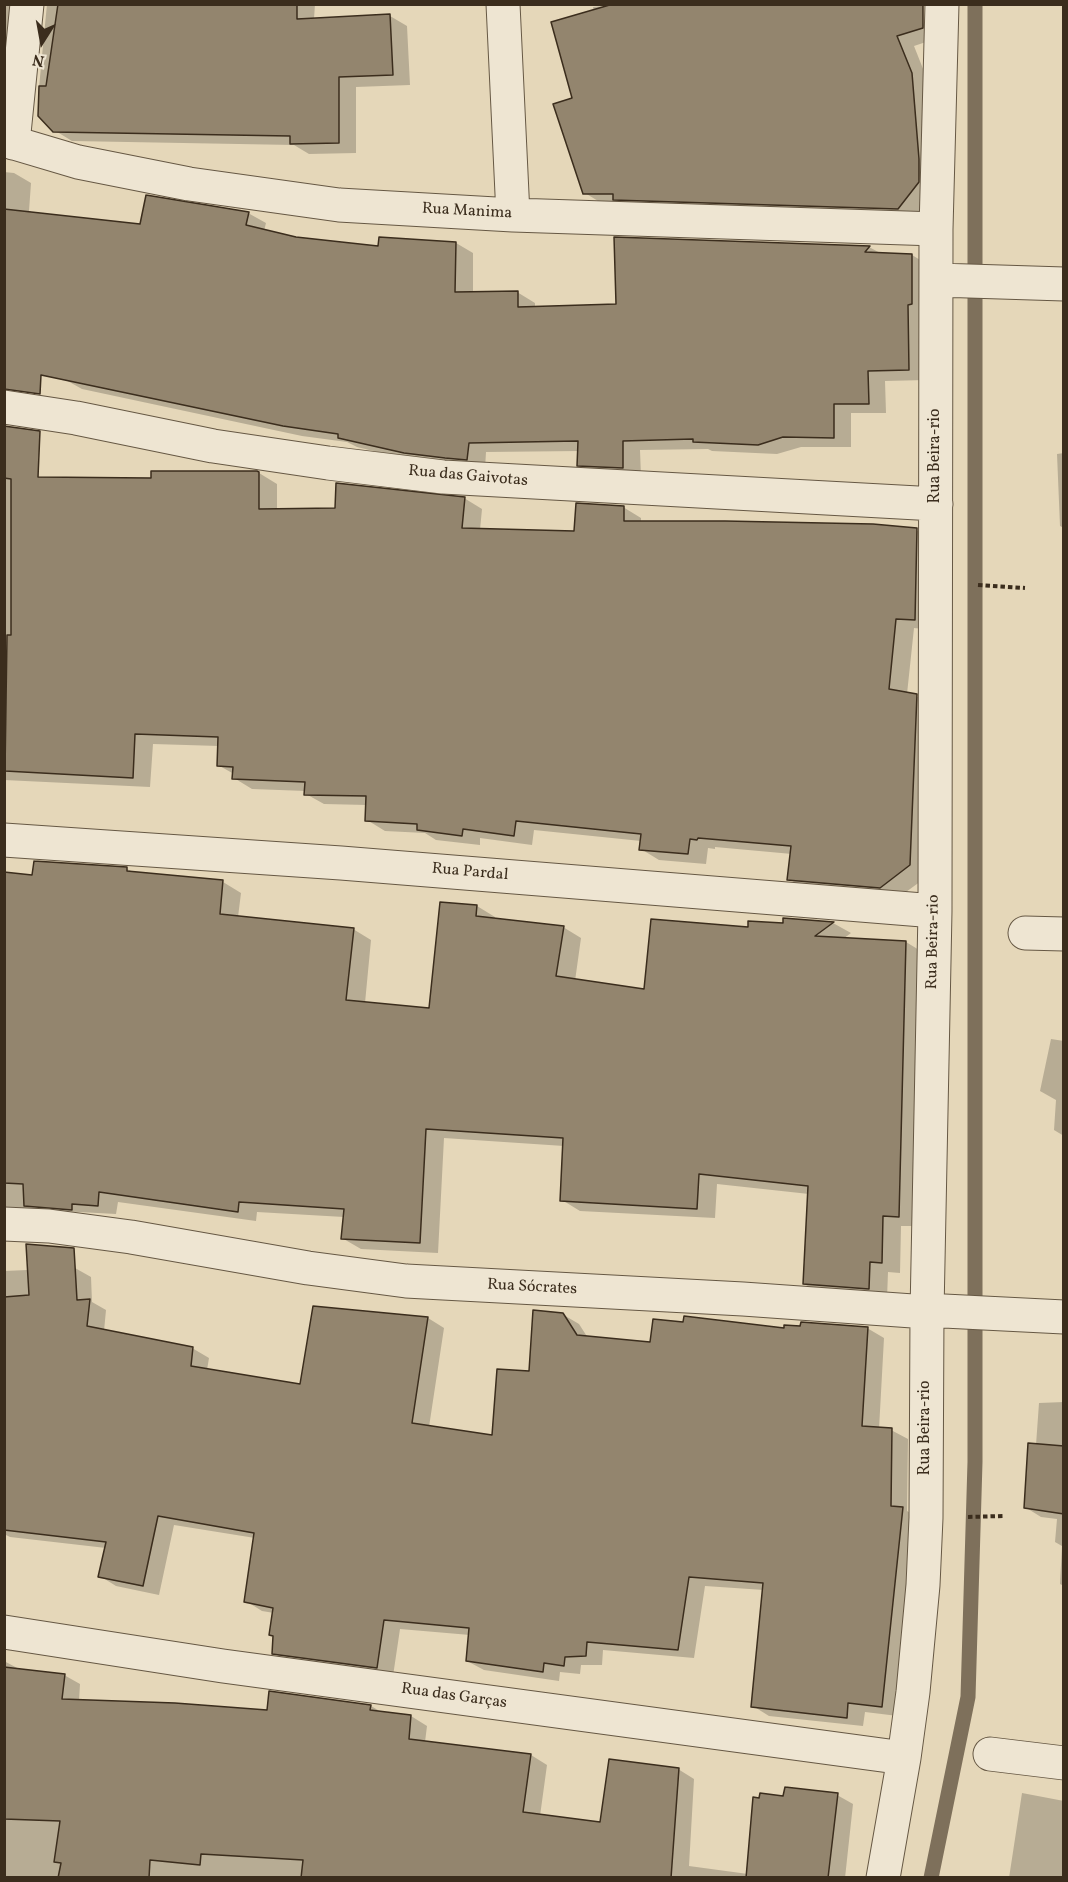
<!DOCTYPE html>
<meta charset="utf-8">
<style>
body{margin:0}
#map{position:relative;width:1068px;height:1882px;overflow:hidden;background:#e5d7b9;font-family:Vollkorn,serif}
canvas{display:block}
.frame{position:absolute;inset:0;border:6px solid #3b2d1d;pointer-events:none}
.north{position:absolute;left:12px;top:12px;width:60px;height:60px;-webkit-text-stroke:4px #eee5d2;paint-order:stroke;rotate:191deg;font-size:16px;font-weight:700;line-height:24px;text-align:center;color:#3b2d1d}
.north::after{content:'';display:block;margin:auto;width:21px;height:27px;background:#3b2d1d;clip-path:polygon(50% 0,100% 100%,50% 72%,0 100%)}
</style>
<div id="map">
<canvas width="1068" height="1882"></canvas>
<div class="frame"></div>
<div class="north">N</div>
</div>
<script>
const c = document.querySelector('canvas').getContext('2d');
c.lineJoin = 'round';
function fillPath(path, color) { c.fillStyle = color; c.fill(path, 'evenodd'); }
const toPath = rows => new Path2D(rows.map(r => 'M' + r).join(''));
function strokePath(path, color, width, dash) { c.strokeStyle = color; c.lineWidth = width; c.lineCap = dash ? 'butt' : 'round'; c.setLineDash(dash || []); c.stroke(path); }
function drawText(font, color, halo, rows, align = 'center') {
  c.font = font + ' Vollkorn,serif'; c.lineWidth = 6; c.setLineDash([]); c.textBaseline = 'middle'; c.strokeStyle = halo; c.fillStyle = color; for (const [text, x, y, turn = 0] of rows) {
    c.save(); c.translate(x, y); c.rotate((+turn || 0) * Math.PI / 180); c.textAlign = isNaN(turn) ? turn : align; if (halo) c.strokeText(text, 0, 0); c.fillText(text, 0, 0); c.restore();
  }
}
const shadow = toPath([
 [4,4,29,4,4,79],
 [47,4,315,4,314,19,390,16,407,26,410,85,356,87,356,153,309,154,294,145,72,141,54,130,38,98],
 [635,4,917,4,929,41,914,46,929,84,936,192,916,218,603,204,585,193,573,99,594,12,593,7],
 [4,172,14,173,31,183,29,211,37,214,141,226,248,213,266,223,264,231,295,238,379,248,456,243,473,253,473,293,517,292,535,303,535,308,617,305,616,239,869,247,882,254,912,255,930,266,926,380,885,381,886,413,851,413,851,447,801,447,777,454,712,451,708,449,640,450,641,477,596,475,579,465,580,451,486,452,485,469,423,463,357,447,347,442,302,436,82,389,64,379,4,361],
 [1064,453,1064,528,1060,526,1057,454],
 [259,473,277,484,277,510,336,509,464,498,482,509,480,530,576,532,623,507,641,518,641,523,916,530,934,540,933,630,914,628,907,694,916,696,934,706,928,876,899,897,807,890,789,879,792,854,715,847,715,849,708,848,706,864,659,860,641,849,641,841,534,830,532,845,480,838,480,845,436,840,425,833,385,831,367,820,367,805,324,804,306,794,306,791,252,789,234,778,234,774,218,765,219,746,153,744,150,787,4,780,4,476,119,480],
 [127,869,135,873,223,882,241,893,238,917,353,929,371,940,365,1003,431,1010,477,906,495,917,495,920,563,927,581,938,575,981,645,990,749,929,784,924,785,919,833,923,851,933,843,939,906,942,924,953,917,1226,901,1226,900,1273,888,1272,887,1299,822,1294,804,1284,809,1194,717,1184,715,1218,580,1211,562,1200,564,1146,444,1138,438,1253,361,1249,342,1238,344,1217,257,1212,256,1221,118,1202,116,1214,4,1208,4,874,34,876],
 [1051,1039,1064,1041,1064,1136,1054,1130,1056,1100,1040,1091],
 [75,1268,91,1277,92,1302,106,1310,104,1331,192,1348,209,1358,207,1370,301,1386,314,1308,428,1318,444,1328,429,1427,493,1436,562,1314,579,1324,588,1338,652,1343,786,1330,867,1328,884,1338,879,1429,891,1430,908,1439,907,1511,919,1518,898,1716,865,1712,863,1726,769,1716,753,1706,764,1590,705,1586,694,1658,603,1650,602,1665,581,1665,580,1674,560,1672,559,1681,484,1670,467,1661,470,1635,400,1629,393,1676,290,1662,273,1653,274,1613,262,1611,246,1601,255,1538,174,1525,159,1595,116,1586,100,1576,106,1548,10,1537,4,1534,4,1271],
 [1064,1402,1064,1586,1060,1584,1062,1546,1055,1542,1057,1519,1041,1517,1025,1507,1036,1445,1039,1403],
 [4,1661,21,1670,64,1675,80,1684,79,1701,268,1712,371,1706,383,1713,411,1716,427,1726,425,1742,531,1755,547,1765,540,1816,602,1824,678,1769,694,1779,689,1866,748,1874,785,1797,837,1795,853,1804,845,1878,4,1878],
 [1022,1793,1064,1801,1064,1878,1009,1878]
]);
const stream = toPath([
 [931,1878,968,1697,975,1462,975,4]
]);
const building = toPath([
 [58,4,297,4,297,19,390,14,393,75,339,77,339,143,290,144,290,136,53,132,38,116,39,86,46,86,58,4],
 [613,4,923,4,923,28,897,36,912,73,919,159,919,182,898,209,613,200,613,194,583,194,553,104,572,98,551,22,613,4],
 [146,195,249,212,246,225,296,237,378,246,379,237,456,242,455,292,518,291,518,307,616,304,614,237,870,246,865,252,912,254,912,304,908,305,909,370,868,371,869,404,834,404,834,438,783,437,758,445,693,442,693,439,623,441,623,468,577,466,578,441,469,443,467,460,445,458,404,453,338,438,338,434,283,426,41,375,40,394,4,389,4,209,140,224,146,195],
 [4,426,40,431,38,477,151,478,151,471,257,471,259,472,259,509,335,508,336,483,465,497,462,528,574,531,576,503,624,506,624,521,725,521,873,524,917,528,915,620,896,619,889,689,917,694,910,865,880,888,787,880,791,846,698,838,697,840,690,839,688,854,639,850,641,834,516,821,514,836,463,829,462,836,417,830,417,824,365,821,366,796,304,795,305,782,232,779,233,767,217,766,218,737,135,734,133,778,5,771,7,635,11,635,11,479,4,478,4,426],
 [34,861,127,867,127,871,223,880,220,914,354,928,346,1000,429,1008,440,902,477,905,476,916,564,926,556,976,644,989,651,919,748,927,748,921,783,923,783,918,834,922,815,936,906,941,899,1217,883,1216,882,1263,870,1262,869,1289,803,1284,808,1186,699,1174,697,1209,560,1201,563,1138,426,1129,420,1243,341,1239,344,1209,239,1202,238,1212,99,1192,98,1206,72,1204,72,1210,24,1206,23,1184,4,1183,4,872,32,875,34,861],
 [26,1244,74,1248,77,1300,90,1299,87,1326,193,1347,191,1366,300,1384,313,1306,428,1317,412,1423,492,1435,497,1369,529,1371,533,1310,563,1313,577,1335,650,1342,653,1319,683,1322,684,1316,784,1328,784,1325,800,1326,801,1322,868,1327,862,1426,892,1428,891,1506,903,1507,882,1707,848,1703,847,1718,751,1707,763,1583,689,1577,678,1650,587,1642,586,1656,565,1657,564,1666,544,1663,543,1672,466,1661,469,1628,384,1620,377,1668,272,1654,273,1636,269,1635,273,1608,244,1602,254,1533,158,1516,143,1586,98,1577,106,1542,4,1530,4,1297,29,1295,26,1244],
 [1028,1443,1064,1446,1064,1514,1024,1508,1028,1443],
 [4,1667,65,1674,62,1699,175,1703,267,1710,269,1691,371,1705,370,1710,411,1715,409,1739,531,1754,523,1812,600,1822,609,1759,679,1768,671,1878,301,1878,303,1860,201,1854,200,1865,150,1860,149,1878,58,1878,61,1863,54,1862,60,1821,4,1819,4,1667],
 [785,1787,838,1793,828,1878,746,1878,753,1797,759,1798,760,1793,783,1796,785,1787]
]);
const path = toPath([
 [978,585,1025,588],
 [968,1517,1003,1516]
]);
const street = toPath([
 [503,4,513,215],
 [4,140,78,162,189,184,339,205,513,215,936,229],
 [13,143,27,4],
 [937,280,1064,284],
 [4,407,76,418,213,446,328,463,443,477,936,504],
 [4,840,341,863,935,911],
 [1025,933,1064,934],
 [4,1224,49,1226,131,1237,308,1268,406,1281,743,1299,927,1312,944,1311,1064,1317],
 [4,1632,223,1666,904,1758],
 [990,1754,1064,1763],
 [883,1878,904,1758,913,1692,923,1585,926,1518,927,1312,935,911,936,229,942,4]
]);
const streetNames = [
 ["Rua Manima",467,212,3],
 ["Rua Beira-rio",936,456,-90],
 ["Rua das Gaivotas",468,477,5],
 ["Rua Pardal",470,873,5],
 ["Rua Beira-rio",934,942,-89],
 ["Rua Sócrates",532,1288,3],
 ["Rua Beira-rio",926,1428,-90],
 ["Rua das Garças",454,1697,8]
];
fillPath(shadow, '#0003');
strokePath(stream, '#7e705b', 15);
fillPath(building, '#93856e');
strokePath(building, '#3b2d1d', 1.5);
strokePath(street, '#665844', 35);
strokePath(path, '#3b2d1d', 4, [4.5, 3]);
strokePath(street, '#eee5d2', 33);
drawText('16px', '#3b2d1d', '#eee5d2', streetNames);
</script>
